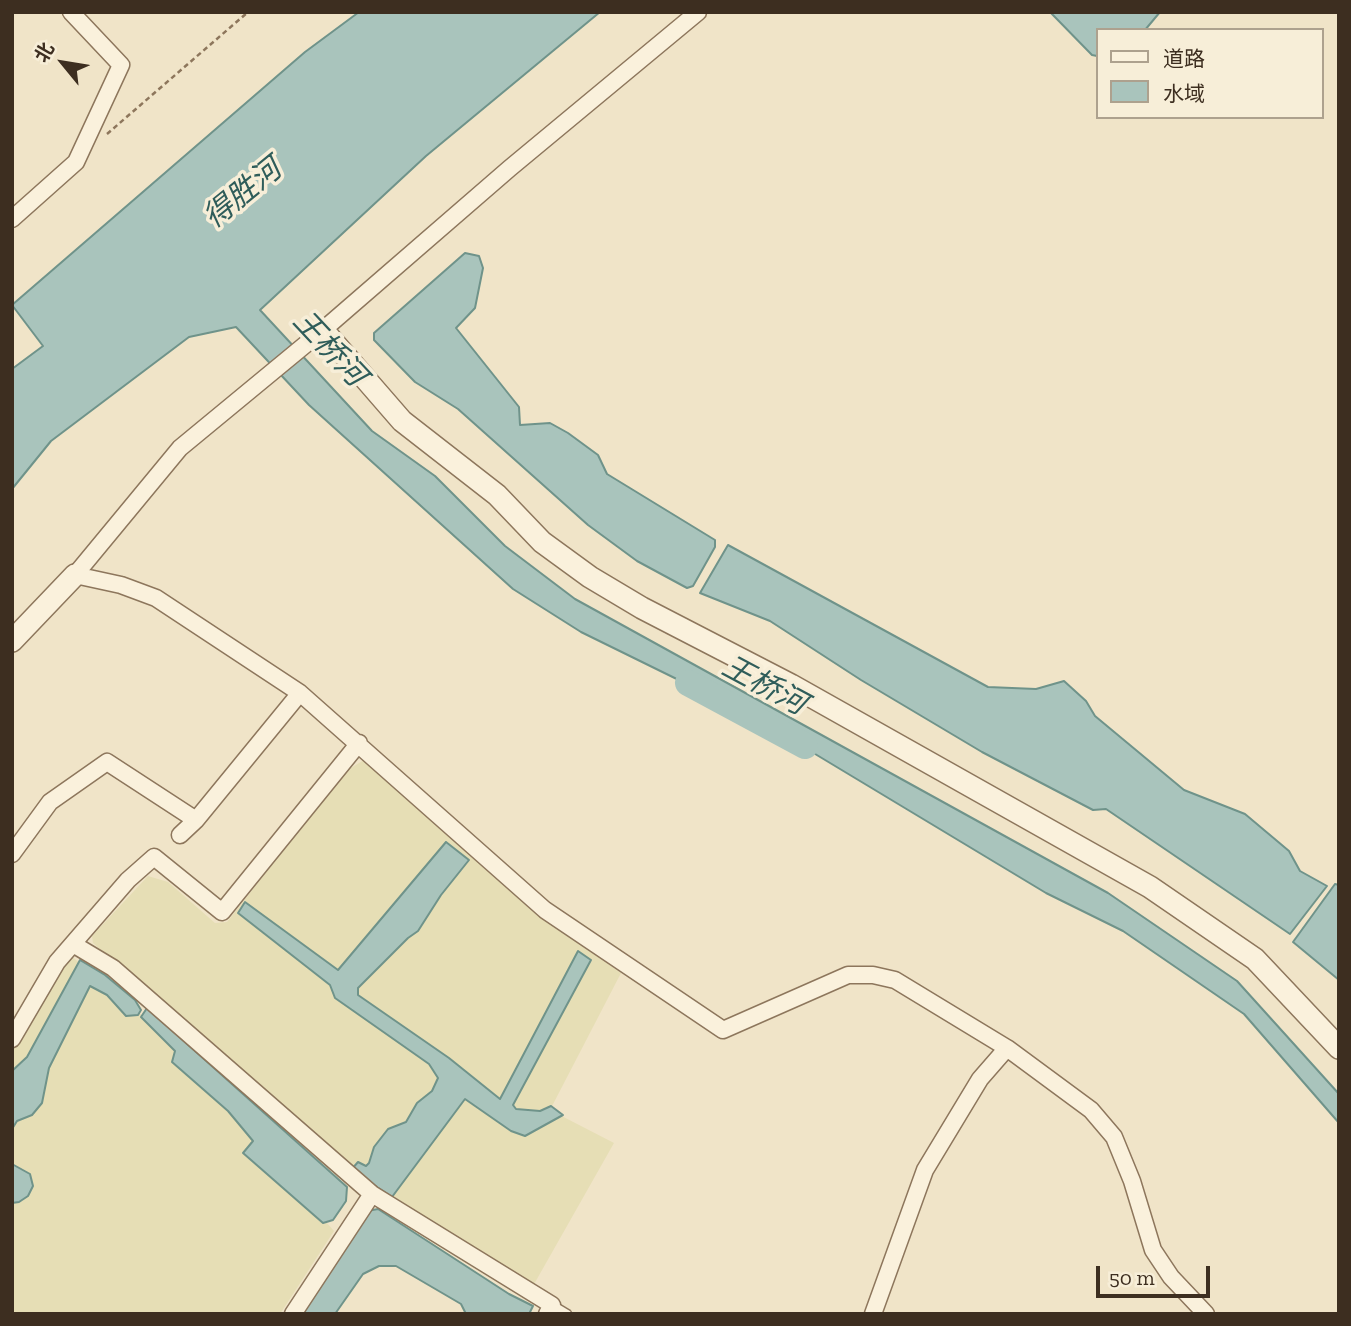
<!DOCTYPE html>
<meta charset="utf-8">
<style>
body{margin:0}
#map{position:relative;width:1351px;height:1326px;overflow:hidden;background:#f0e4c8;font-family:"Zilla Slab","Noto Sans SC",serif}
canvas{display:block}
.frame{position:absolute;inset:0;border:14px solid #3d2e20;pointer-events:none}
.legend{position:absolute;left:1096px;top:28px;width:228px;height:91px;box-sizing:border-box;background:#f7eed8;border:2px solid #ada18e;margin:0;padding:9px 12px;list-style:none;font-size:21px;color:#3d2e20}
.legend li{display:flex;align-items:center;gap:14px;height:35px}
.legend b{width:35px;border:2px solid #ada18e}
.north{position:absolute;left:28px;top:28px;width:70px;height:70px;-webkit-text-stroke:5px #f7eed8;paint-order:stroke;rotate:300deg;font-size:19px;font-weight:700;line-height:28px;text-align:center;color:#3d2e20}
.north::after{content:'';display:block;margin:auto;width:24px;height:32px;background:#3d2e20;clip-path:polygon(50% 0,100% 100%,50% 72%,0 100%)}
.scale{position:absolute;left:1096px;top:1266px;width:114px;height:32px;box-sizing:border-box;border:4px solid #3d2e20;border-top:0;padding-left:9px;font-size:21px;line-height:24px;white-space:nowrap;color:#3d2e20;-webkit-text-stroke:5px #f7eed8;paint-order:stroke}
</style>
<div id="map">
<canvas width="1351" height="1326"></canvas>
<div class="frame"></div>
<ul class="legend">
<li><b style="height:9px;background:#faf1dc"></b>道路</li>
<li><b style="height:19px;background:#a9c4bc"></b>水域</li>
</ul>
<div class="north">北</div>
<div class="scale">50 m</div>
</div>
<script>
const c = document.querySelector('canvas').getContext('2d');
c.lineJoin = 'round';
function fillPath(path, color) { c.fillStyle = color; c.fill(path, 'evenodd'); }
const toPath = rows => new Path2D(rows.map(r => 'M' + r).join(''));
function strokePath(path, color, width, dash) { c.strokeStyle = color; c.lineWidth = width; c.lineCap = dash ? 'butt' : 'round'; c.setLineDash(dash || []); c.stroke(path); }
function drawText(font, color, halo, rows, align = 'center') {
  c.font = font + ' "Zilla Slab","Noto Sans SC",serif'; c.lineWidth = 7; c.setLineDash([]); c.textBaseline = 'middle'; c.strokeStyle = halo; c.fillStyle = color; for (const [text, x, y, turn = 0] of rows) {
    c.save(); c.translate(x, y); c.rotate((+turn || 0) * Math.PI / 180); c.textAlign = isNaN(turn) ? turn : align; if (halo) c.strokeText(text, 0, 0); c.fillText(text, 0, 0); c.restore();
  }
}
const farmland = toPath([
 [364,760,533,911,621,973,550,1110,614,1143,533,1286,397,1202,344,1165,93,943,92,936,148,876,168,882,215,923,227,922,346,771],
 [69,954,152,1024,334,1231,280,1314,12,1314,12,1046]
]);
const water = toPath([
 [359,12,600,12,426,156,260,310,372,431,435,476,505,546,575,599,1108,893,1237,981,1339,1094,1339,1123,1244,1014,1123,931,1046,893,752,716,581,632,513,589,309,405,236,327,189,337,51,441,12,489,12,369,43,346,12,305,305,52,359,12],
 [1050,12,1160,12,1145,30,1097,30,1097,56,1092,55,1050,12],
 [465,253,479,256,483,268,475,308,456,328,519,407,520,425,550,423,568,433,598,455,607,474,715,540,715,547,693,586,687,588,637,561,588,525,458,409,415,382,374,340,374,333,465,253],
 [728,545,988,687,1036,689,1064,681,1086,701,1095,716,1184,790,1245,814,1289,851,1300,871,1327,886,1290,934,1106,809,1093,810,982,752,861,680,770,621,700,593,728,545],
 [446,842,469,860,441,895,418,931,408,938,358,988,358,995,449,1058,500,1099,578,951,591,960,513,1105,516,1109,540,1111,551,1106,563,1115,525,1136,511,1131,465,1099,392,1197,351,1170,358,1162,366,1166,369,1163,374,1147,388,1129,406,1122,417,1103,432,1091,438,1078,429,1064,335,998,330,985,238,913,245,902,338,970,446,842],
 [1335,884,1339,885,1339,980,1293,942,1335,884],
 [80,960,105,975,135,1000,141,1010,138,1015,126,1016,107,995,90,986,49,1068,42,1103,32,1115,17,1121,12,1129,12,1071,27,1057,80,960],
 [147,1008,347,1187,346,1201,333,1220,323,1223,243,1153,253,1141,228,1111,172,1062,175,1051,141,1017,147,1008],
 [12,1164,30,1174,33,1186,28,1196,19,1202,12,1203,12,1164],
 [378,1209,509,1294,533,1306,529,1314,466,1314,461,1304,396,1266,379,1266,363,1274,335,1314,300,1314,367,1211,378,1209]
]);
const river = toPath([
 [688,683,805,746]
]);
const path = toPath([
 [107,134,248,12]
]);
const service = toPath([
 [552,1305,567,1314]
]);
const minor = toPath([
 [698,12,510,168,323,330,180,448,75,575,121,585,156,598,300,693,545,910,723,1030,848,975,873,975,895,980,1007,1048,1091,1110,1114,1137,1132,1181,1153,1250,1171,1277,1206,1314],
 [12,219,76,162,121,65,71,12],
 [180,835,196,820,300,693],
 [12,854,50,802,107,762,196,820],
 [73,944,113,968,372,1194,552,1305,547,1314],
 [12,1039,57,962,128,880,154,857,222,912,359,743],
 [293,1314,372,1194],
 [873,1314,925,1170,980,1079,1007,1048]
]);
const tertiary = toPath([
 [323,330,402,421,497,495,542,542,590,577,642,608,791,685,1150,887,1255,959,1339,1048],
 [12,641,75,575]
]);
const waterNames = [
 ["得胜河",243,194,-39],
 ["王桥河",329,349,47],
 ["王桥河",764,686,28]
];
fillPath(farmland, '#e6deb5');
fillPath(water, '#a9c4bc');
strokePath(water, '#6f938a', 2);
strokePath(river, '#a9c4bc', 26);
strokePath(service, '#8d765c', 11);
strokePath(minor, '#8d765c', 19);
strokePath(tertiary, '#8d765c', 24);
strokePath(path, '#8d765c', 2.5, [5, 3.5]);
strokePath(service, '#faf1dc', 8);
strokePath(minor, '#faf1dc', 16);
strokePath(tertiary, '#faf1dc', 21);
drawText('italic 30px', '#2f5d5a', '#f7eed8', waterNames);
</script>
